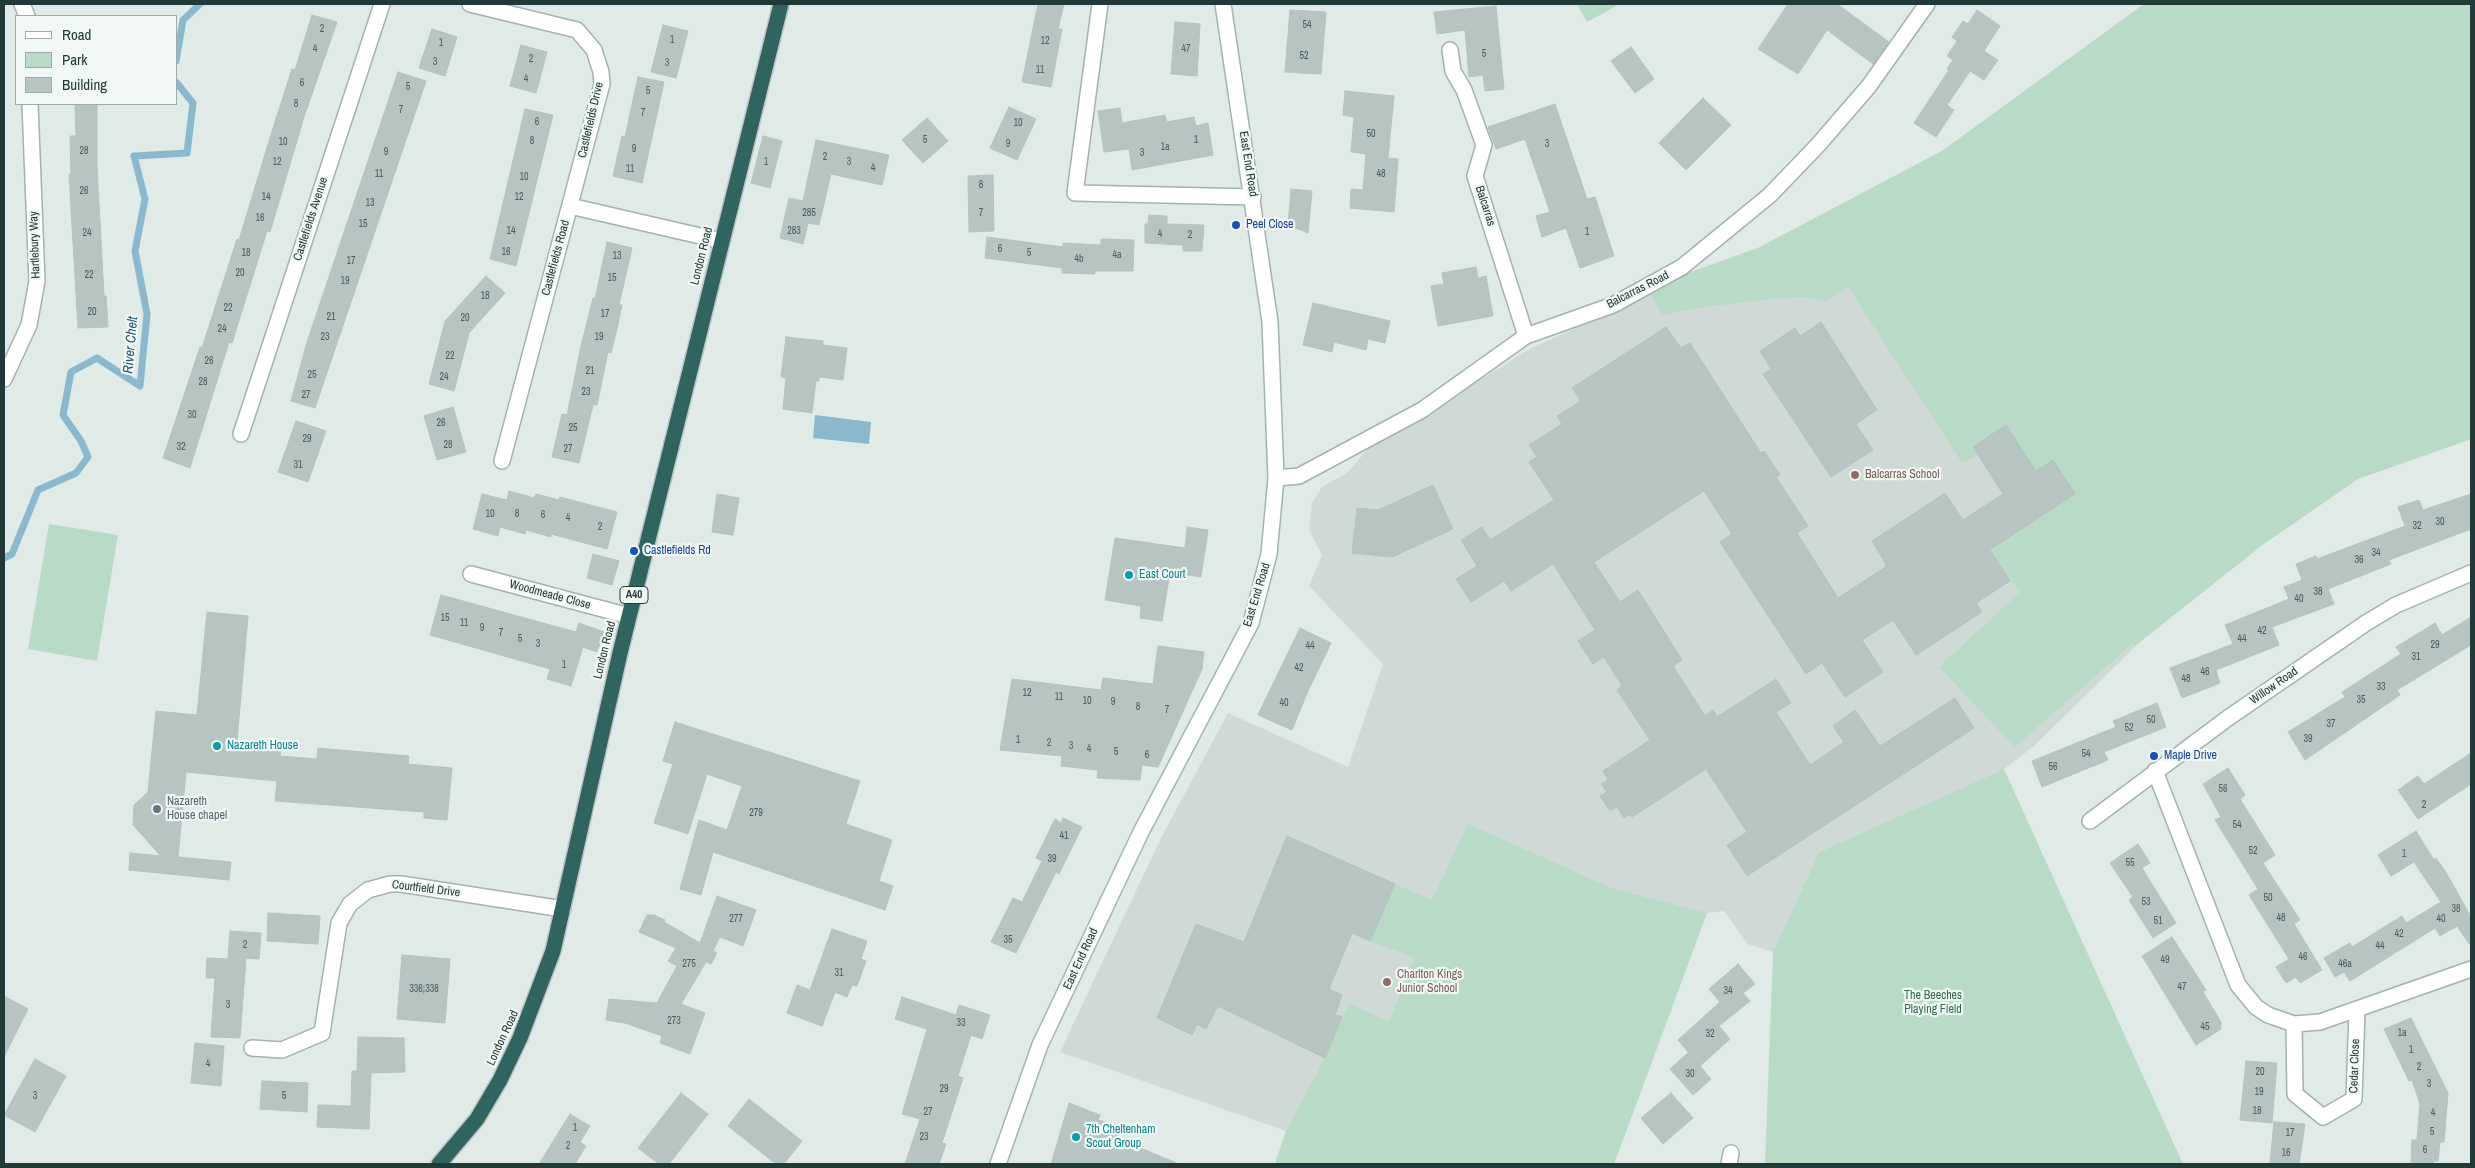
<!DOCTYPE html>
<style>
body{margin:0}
#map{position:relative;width:2475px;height:1168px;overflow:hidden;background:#e0eae7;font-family:"Archivo Narrow",sans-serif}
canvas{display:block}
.frame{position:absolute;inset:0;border:5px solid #223a37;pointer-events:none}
.legend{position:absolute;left:15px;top:15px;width:162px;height:90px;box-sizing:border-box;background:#f0f7f5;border:1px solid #9eaba9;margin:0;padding:6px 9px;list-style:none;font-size:15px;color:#223a37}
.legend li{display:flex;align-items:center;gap:10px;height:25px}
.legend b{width:25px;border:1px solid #9eaba9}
</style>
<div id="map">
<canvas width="2475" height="1168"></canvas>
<div class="frame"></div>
<ul class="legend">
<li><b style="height:6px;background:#fff"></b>Road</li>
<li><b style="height:14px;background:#badac8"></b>Park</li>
<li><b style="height:14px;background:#b6c5c1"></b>Building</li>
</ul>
</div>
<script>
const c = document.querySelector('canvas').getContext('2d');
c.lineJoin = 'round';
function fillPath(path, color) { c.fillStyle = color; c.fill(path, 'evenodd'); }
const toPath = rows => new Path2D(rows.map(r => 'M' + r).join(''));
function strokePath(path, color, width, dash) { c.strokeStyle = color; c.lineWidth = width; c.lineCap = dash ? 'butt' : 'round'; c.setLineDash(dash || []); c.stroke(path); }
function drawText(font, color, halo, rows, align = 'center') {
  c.font = font + ' "Archivo Narrow",sans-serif'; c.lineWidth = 4.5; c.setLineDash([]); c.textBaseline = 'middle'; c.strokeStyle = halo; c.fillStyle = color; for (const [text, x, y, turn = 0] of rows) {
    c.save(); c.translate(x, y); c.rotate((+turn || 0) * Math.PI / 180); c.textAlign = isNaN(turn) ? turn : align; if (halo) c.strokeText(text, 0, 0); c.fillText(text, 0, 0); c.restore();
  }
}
const built = toPath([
 [2144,4,2471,4,2471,439,2358,479,2265,543,2146,636,2033,747,2004,769,1819,852,1773,952,1748,944,1724,911,1707,913,1614,1164,1275,1164,1286,1131,1060,1052,1161,838,1228,713,1348,767,1383,664,1309,586,1322,555,1309,530,1312,503,1322,487,1348,472,1367,450,1531,348,1651,295,1685,274,1758,248,1942,151]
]);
const green = toPath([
 [1577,4,1620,4,1587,22],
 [2144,4,2471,4,2471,439,2358,479,2265,543,2135,646,2132,644,2015,747,1939,667,2021,591,2010,581,1991,551,2075,494,2053,461,2036,471,2006,425,1973,447,1978,455,1962,463,1848,287,1826,302,1807,297,1771,299,1697,308,1663,315,1651,295,1685,274,1758,248,1942,151],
 [49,524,118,535,97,661,28,649],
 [2004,769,2183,1164,1765,1164,1773,952,1819,852],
 [1468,824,1614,889,1707,913,1614,1164,1275,1164,1286,1131,1325,1058,1349,1003,1389,1022,1415,958,1370,941,1395,884,1432,900]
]);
const water = toPath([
 [815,415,871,422,869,444,813,438]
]);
const stream = toPath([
 [176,61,183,20,200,4],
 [4,558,12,554,38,490,76,473,88,457,81,441,63,415,71,372,97,358,140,386,147,314,135,251,145,199,134,156,187,153,193,103,176,82]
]);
const building = toPath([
 [1038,4,1064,4,1058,29,1062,29,1051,87,1022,82,1038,4],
 [1788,4,1837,4,1889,42,1873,64,1827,30,1798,74,1758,49,1788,4],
 [1496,6,1504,89,1485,91,1483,75,1469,77,1465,30,1437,34,1434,12,1496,6],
 [1290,10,1326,12,1321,74,1285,72,1290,10],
 [1977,10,2000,26,1984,51,1998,60,1984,80,1970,71,1947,105,1954,110,1936,137,1914,123,1949,70,1947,69,1953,60,1947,56,1957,41,1952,37,1963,21,1968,24,1977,10],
 [312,15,337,22,304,117,270,232,267,231,232,343,229,342,190,468,163,458,200,347,202,348,237,239,239,240,273,128,292,69,295,70,312,15],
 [1175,22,1200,24,1197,76,1171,74,1175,22],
 [663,25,688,31,676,78,651,72,663,25],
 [432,29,457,37,445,76,419,68,432,29],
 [521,45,547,52,536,93,510,86,521,45],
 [1631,47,1654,79,1635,93,1611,61,1631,47],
 [398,72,426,81,315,408,291,401,307,342,398,72],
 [638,77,664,82,642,183,613,176,622,136,625,137,638,77],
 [1345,91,1394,96,1388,158,1398,159,1394,212,1350,208,1351,189,1363,190,1366,154,1351,152,1354,117,1343,115,1345,91],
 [1703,98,1731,125,1686,170,1659,143,1703,98],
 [75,104,97,104,97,166,104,296,106,296,108,327,78,328,69,174,71,174,70,136,76,136,75,104],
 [1555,104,1587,199,1595,197,1614,256,1580,268,1566,228,1542,237,1536,216,1550,212,1525,139,1496,149,1488,127,1555,104],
 [1009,107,1036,119,1017,160,990,148,1009,107],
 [1120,108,1122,123,1165,115,1167,122,1194,117,1196,126,1208,123,1213,155,1132,170,1129,149,1104,152,1098,111,1120,108],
 [525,109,553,115,516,266,490,259,525,109],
 [927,118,948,141,923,163,902,140,927,118],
 [763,136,782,141,770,188,751,183,763,136],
 [816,140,889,155,882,185,831,174,819,225,808,223,803,244,780,238,789,198,803,201,816,140],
 [993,175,994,231,969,232,968,176,993,175],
 [1291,189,1312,191,1308,233,1288,225,1291,189],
 [1149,215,1167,216,1167,224,1204,225,1202,251,1183,251,1183,245,1145,243,1145,224,1148,224,1149,215],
 [987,237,1063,247,1063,243,1101,245,1101,239,1134,240,1133,271,1095,271,1095,274,1062,273,1062,268,985,258,987,237],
 [607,242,632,248,619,305,622,305,617,329,611,353,608,352,597,405,593,405,579,463,552,457,562,414,567,415,581,346,593,298,595,299,607,242],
 [1476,267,1478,278,1486,276,1493,316,1438,326,1431,286,1444,284,1442,273,1476,267],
 [486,276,505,293,469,333,454,391,429,384,445,321,486,276],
 [1313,303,1390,321,1385,343,1368,339,1366,350,1334,342,1332,352,1303,345,1313,303],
 [1821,322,1877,410,1856,424,1873,450,1831,477,1763,374,1771,369,1760,351,1795,328,1800,336,1821,322],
 [1666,327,1681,348,1690,343,1761,453,1764,451,1780,475,1776,477,1808,526,1797,533,1838,598,1887,566,1872,541,1945,493,1963,520,2003,494,1973,447,2006,425,2036,471,2053,460,2075,494,1990,550,2010,581,1976,603,1982,612,1916,655,1893,620,1862,640,1883,672,1845,697,1822,663,1806,674,1720,542,1732,534,1704,491,1594,562,1620,602,1638,590,1682,660,1673,666,1705,716,1713,710,1717,717,1776,679,1791,703,1776,712,1810,765,1844,742,1833,726,1855,710,1880,746,1955,698,1974,728,1747,876,1727,845,1747,832,1706,769,1632,817,1630,814,1624,818,1617,807,1610,811,1600,796,1607,792,1601,784,1608,780,1603,771,1650,740,1617,690,1622,686,1604,657,1593,664,1578,641,1595,630,1553,564,1511,591,1504,581,1471,602,1456,579,1477,566,1461,540,1482,527,1490,540,1554,500,1529,462,1537,457,1529,445,1562,424,1557,416,1581,401,1572,388,1666,327],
 [786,337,823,341,823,345,847,348,843,380,819,377,819,381,816,381,812,413,783,409,786,378,781,377,786,337],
 [453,407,466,452,437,460,424,416,453,407],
 [296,421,326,431,308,482,278,472,296,421],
 [1433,485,1453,529,1392,557,1352,553,1357,508,1378,510,1433,485],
 [509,491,534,498,536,494,559,500,560,497,617,512,607,549,551,534,551,537,526,530,525,534,500,527,498,536,473,529,482,494,507,500,509,491],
 [717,494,739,498,733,535,712,532,717,494],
 [2471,494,2471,529,2389,560,2391,564,2328,589,2334,604,2272,627,2279,645,2216,670,2220,683,2182,698,2170,668,2233,644,2225,625,2289,599,2284,587,2302,580,2296,564,2316,556,2317,559,2405,526,2398,507,2419,500,2423,510,2471,494],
 [1187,527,1208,530,1201,577,1170,572,1162,621,1140,618,1141,606,1105,600,1115,538,1185,548,1187,527],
 [593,554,619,561,612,585,587,578,593,554],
 [441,595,576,632,579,623,604,632,597,652,583,647,571,686,547,679,550,669,430,635,441,595],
 [207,612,248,616,237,741,281,745,280,756,317,759,318,748,409,756,408,764,452,768,447,820,424,818,424,812,275,801,277,781,186,772,178,857,231,862,229,880,129,870,130,853,161,856,133,825,134,805,148,792,156,711,197,715,207,612],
 [2471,617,2471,645,2397,690,2400,695,2305,760,2288,732,2345,697,2342,692,2401,654,2396,647,2435,623,2442,635,2471,617],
 [1300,628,1331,643,1308,691,1292,730,1258,715,1300,628],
 [1158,646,1204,652,1202,669,1158,767,1142,765,1140,780,1097,778,1098,770,1061,766,1062,756,1000,750,1012,679,1101,690,1103,678,1153,684,1158,646],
 [2157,703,2166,727,2104,752,2108,760,2042,787,2032,761,2116,727,2113,721,2157,703],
 [675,722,860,781,846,824,892,840,879,881,893,886,885,910,713,852,701,895,680,889,699,820,727,830,742,786,707,774,688,834,654,823,673,764,663,761,675,722],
 [2471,753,2471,784,2418,819,2398,790,2418,776,2424,784,2471,753],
 [2228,768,2245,795,2240,799,2275,855,2263,863,2300,920,2294,924,2322,970,2300,983,2296,977,2286,983,2276,967,2289,959,2249,895,2258,889,2215,820,2221,817,2203,784,2228,768],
 [1063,818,1082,827,1059,874,1056,872,1016,953,991,942,1013,898,1022,902,1042,861,1036,858,1055,819,1061,823,1063,818],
 [2416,831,2434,860,2436,858,2447,874,2471,917,2471,942,2469,944,2457,926,2440,936,2435,928,2350,981,2344,972,2335,977,2324,958,2350,943,2352,947,2402,916,2406,923,2441,902,2414,862,2391,876,2378,855,2416,831],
 [1287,836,1395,884,1370,941,1352,933,1329,989,1342,995,1335,1015,1342,1017,1325,1058,1218,1006,1206,1029,1197,1024,1192,1035,1157,1018,1196,924,1244,942,1287,836],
 [2138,844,2150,863,2142,868,2176,923,2153,938,2129,900,2133,897,2110,863,2138,844],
 [717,896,756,910,743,946,720,937,713,951,717,953,711,964,706,962,681,1004,705,1013,690,1054,660,1043,662,1036,625,1023,606,1020,609,999,657,1003,677,966,668,961,676,948,639,932,647,915,654,915,665,920,664,922,700,943,717,896],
 [268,913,320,916,318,944,267,941,268,913],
 [832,929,867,941,861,959,866,961,857,986,852,985,847,997,835,992,822,1026,787,1013,797,985,810,990,832,929],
 [230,931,261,933,259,959,246,958,240,1038,211,1037,215,978,206,978,207,958,228,959,230,931],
 [2172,937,2206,990,2203,992,2221,1022,2221,1029,2196,1045,2142,956,2172,937],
 [402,955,450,959,445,1023,397,1019,402,955],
 [1738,964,1755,984,1743,993,1750,1001,1719,1026,1730,1039,1700,1066,1711,1079,1693,1095,1670,1069,1700,1042,1688,1052,1678,1040,1720,1002,1709,989,1738,964],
 [4,996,28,1009,4,1057,4,996],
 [902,997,956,1015,959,1005,990,1015,982,1039,971,1035,958,1076,963,1078,942,1143,946,1144,939,1164,905,1164,920,1119,902,1114,927,1029,895,1019,902,997],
 [2411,1018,2448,1093,2444,1142,2440,1142,2438,1161,2434,1161,2434,1164,2411,1164,2412,1140,2417,1140,2420,1104,2412,1080,2409,1081,2384,1029,2411,1018],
 [358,1037,404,1038,405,1072,371,1073,369,1129,317,1127,318,1105,351,1106,352,1071,357,1071,358,1037],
 [195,1043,224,1046,221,1086,191,1083,195,1043],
 [35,1059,66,1076,35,1132,4,1115,35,1059],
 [2246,1061,2277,1063,2272,1123,2240,1120,2246,1061],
 [262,1081,308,1083,307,1112,260,1109,262,1081],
 [681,1093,708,1114,669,1164,659,1164,638,1148,681,1093],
 [1671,1093,1693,1118,1663,1144,1641,1118,1671,1093],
 [749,1099,802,1141,784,1164,776,1164,728,1126,749,1099],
 [1069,1103,1100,1115,1098,1120,1120,1126,1116,1138,1179,1164,1051,1164,1069,1103],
 [570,1114,590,1126,580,1142,586,1146,575,1164,539,1164,570,1114],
 [2274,1122,2305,1124,2299,1164,2270,1164,2274,1122]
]);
const street = toPath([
 [22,4,27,16],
 [470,4,577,30,594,50,601,72,602,84,502,461],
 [1100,4,1075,193,1253,197],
 [1450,50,1453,71,1464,90,1484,145,1475,176,1526,336],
 [570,206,722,241],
 [4,379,29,325,37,281,30,104],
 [241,434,382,4],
 [1276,478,1299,476,1422,410,1526,336,1613,305,1682,267,1770,195,1818,145,1869,86,1927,4],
 [471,574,629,616],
 [2155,771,2238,985,2256,1007,2268,1015,2294,1024,2320,1022,2471,969],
 [2090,821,2228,718,2366,623,2396,605,2471,573],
 [2294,1024,2295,1094,2323,1117,2354,1099,2357,1010],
 [252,1048,282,1050,322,1033,339,923,350,904,368,890,390,884,401,884,563,909],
 [1729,1164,1731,1153]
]);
const secondary = toPath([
 [998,1164,1040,1045,1141,832,1251,623,1269,554,1276,478,1270,322,1223,4]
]);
const highway = toPath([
 [439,1164,477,1119,500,1080,520,1038,553,951,620,653,781,4]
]);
const markers = [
 [1236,225,5,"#1a4fb4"],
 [1855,475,5,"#8d6e63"],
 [634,551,5,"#1a4fb4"],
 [1129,575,5,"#0f9aa8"],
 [217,746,5,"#0f9aa8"],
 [2154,756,5,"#1a4fb4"],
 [157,809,5,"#6b7280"],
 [1387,982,5,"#8d6e63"],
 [1076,1137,5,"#0f9aa8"]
];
const numberNames = [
 ["54",1307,25],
 ["2",322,29],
 ["1",672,40],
 ["12",1045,41],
 ["1",441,43],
 ["4",315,49],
 ["47",1186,49],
 ["5",1484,54],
 ["52",1304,56],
 ["2",531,59],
 ["3",435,62],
 ["3",667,63],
 ["11",1040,70],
 ["4",526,79],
 ["6",302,83],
 ["5",408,87],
 ["5",648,91],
 ["8",296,104],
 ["7",401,110],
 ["7",643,113],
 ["6",537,122],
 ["10",1018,123],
 ["50",1371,134],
 ["5",925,140],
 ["1",1196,140],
 ["8",532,141],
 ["10",283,142],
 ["9",1008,144],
 ["3",1547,144],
 ["1a",1165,147],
 ["9",634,149],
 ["28",84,151],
 ["9",386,152],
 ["3",1142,153],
 ["2",825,157],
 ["12",277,162],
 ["1",766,162],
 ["3",849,162],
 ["4",873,168],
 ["11",630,169],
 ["11",379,174],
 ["48",1381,174],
 ["10",524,177],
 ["8",981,185],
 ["26",84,191],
 ["14",266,197],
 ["12",519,197],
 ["13",370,203],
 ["285",809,213],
 ["7",981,213],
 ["16",260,218],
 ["15",363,224],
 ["14",511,231],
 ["283",794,231],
 ["1",1587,232],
 ["24",87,233],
 ["4",1160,234],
 ["2",1190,235],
 ["6",1000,249],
 ["16",506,252],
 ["18",246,253],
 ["5",1029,253],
 ["4a",1117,255],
 ["13",617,256],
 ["4b",1079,259],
 ["17",351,261],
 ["20",240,273],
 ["22",89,275],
 ["15",612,278],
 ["19",345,281],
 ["18",485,296],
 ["22",228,308],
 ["20",92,312],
 ["17",605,314],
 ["21",331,317],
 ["20",465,318],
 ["24",222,329],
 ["23",325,337],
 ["19",599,337],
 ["22",450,356],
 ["26",209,361],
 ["21",590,371],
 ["25",312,375],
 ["24",444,377],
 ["28",203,382],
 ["23",586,392],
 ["27",306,395],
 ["30",192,415],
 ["26",441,423],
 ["25",573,428],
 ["29",307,439],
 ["28",448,445],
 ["32",181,447],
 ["27",568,449],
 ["31",298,465],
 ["10",490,514],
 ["8",517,514],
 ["6",543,515],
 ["4",568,518],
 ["30",2440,522],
 ["32",2417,526],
 ["2",600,527],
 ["34",2376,553],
 ["36",2359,560],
 ["38",2318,592],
 ["40",2299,599],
 ["15",445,618],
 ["11",464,623],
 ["9",482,628],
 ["42",2262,631],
 ["7",501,633],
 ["5",520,639],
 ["44",2242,639],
 ["3",538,644],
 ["29",2435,645],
 ["44",1310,646],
 ["31",2416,657],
 ["1",564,665],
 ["42",1299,668],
 ["46",2205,672],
 ["48",2186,679],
 ["33",2381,687],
 ["12",1027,693],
 ["11",1059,697],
 ["35",2361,700],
 ["10",1087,701],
 ["9",1113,702],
 ["40",1284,703],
 ["8",1138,707],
 ["7",1167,710],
 ["50",2151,720],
 ["37",2331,724],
 ["52",2129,728],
 ["39",2308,739],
 ["1",1018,740],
 ["2",1049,743],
 ["3",1071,746],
 ["4",1089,749],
 ["5",1116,752],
 ["54",2086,754],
 ["6",1147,755],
 ["56",2053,767],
 ["56",2223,789],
 ["2",2424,805],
 ["279",756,813],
 ["54",2237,825],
 ["41",1064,836],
 ["52",2253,851],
 ["1",2404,854],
 ["39",1052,859],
 ["55",2130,863],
 ["50",2268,898],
 ["53",2146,902],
 ["38",2456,909],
 ["48",2281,918],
 ["277",736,919],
 ["40",2441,919],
 ["51",2158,921],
 ["42",2399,934],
 ["35",1008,940],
 ["2",245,945],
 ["44",2380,946],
 ["46",2303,957],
 ["49",2165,960],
 ["275",689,964],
 ["46a",2345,964],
 ["31",839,973],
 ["47",2182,987],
 ["336;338",424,989],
 ["34",1728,991],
 ["3",228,1005],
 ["273",674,1021],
 ["33",961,1023],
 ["45",2205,1027],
 ["1a",2402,1033],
 ["32",1710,1034],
 ["1",2411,1050],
 ["4",208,1064],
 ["2",2419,1067],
 ["20",2260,1072],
 ["30",1690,1074],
 ["3",2429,1084],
 ["29",944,1089],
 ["19",2259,1092],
 ["3",35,1096],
 ["5",284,1096],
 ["18",2257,1111],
 ["27",928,1112],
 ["4",2433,1113],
 ["1",575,1128],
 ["5",2432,1132],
 ["17",2290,1133],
 ["23",924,1137],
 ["2",568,1146],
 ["6",2425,1150],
 ["16",2286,1153]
];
const shields = [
 [634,595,28]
];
const shieldNames = [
 ["A40",634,595]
];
const streetNames = [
 ["Castlefields Drive",591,120,-77],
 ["East End Road",1248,164,81],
 ["Balcarras",1485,206,72],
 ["Castlefields Avenue",311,219,-72],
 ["Hartlebury Way",35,245,-92],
 ["London Road",702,256,-76],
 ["Castlefields Road",556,258,-75],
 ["Balcarras Road",1638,290,-27],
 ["Woodmeade Close",550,595,15],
 ["East End Road",1257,595,-73],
 ["London Road",605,650,-76],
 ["Willow Road",2274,686,-35],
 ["Courtfield Drive",426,889,7],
 ["East End Road",1081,959,-65],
 ["London Road",503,1038,-65],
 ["Cedar Close",2355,1066,-88]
];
const transitNames = [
 ["Peel Close",1246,225],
 ["Castlefields Rd",644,551],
 ["Maple Drive",2164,756]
];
const educationNames = [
 ["Balcarras School",1865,475],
 ["Charlton Kings",1397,975],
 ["Junior School",1397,989]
];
const cultureNames = [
 ["East Court",1139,575],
 ["Nazareth House",227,746],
 ["7th Cheltenham",1086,1130],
 ["Scout Group",1086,1144]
];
const worshipNames = [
 ["Nazareth",167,802],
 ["House chapel",167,816]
];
const parkNames = [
 ["The Beeches",1933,996],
 ["Playing Field",1933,1010]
];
const waterNames = [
 ["River Chelt",131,345,-85]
];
fillPath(built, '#cfdad7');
fillPath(green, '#badac8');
fillPath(water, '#8bb8cd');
strokePath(stream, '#8bb8cd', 7);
fillPath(building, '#b6c5c1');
strokePath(building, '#b3c3bf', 1);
strokePath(street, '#a3b2af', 18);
strokePath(secondary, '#a0b5b1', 18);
strokePath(highway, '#bdc4c3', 18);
strokePath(street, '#fff', 15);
strokePath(secondary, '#fff', 15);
strokePath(highway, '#2f6461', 15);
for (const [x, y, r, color] of markers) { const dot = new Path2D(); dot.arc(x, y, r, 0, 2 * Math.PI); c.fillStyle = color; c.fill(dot); strokePath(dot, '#f0f7f5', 2); }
drawText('10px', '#475d5a', null, numberNames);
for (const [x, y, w] of shields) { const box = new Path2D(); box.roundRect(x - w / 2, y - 8.5, w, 17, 4); c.fillStyle = '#f0f7f5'; c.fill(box); strokePath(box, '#223a37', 1); }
drawText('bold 11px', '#223a37', null, shieldNames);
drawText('12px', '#223a37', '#f0f7f5', streetNames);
drawText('12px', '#164399', '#f0f7f5', transitNames, 'left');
drawText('12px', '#785e54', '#f0f7f5', educationNames, 'left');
drawText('12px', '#0d838f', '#f0f7f5', cultureNames, 'left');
drawText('12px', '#5b616d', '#f0f7f5', worshipNames, 'left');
drawText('12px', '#2e6e51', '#f0f7f5', parkNames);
drawText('italic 14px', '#205772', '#f0f7f5', waterNames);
</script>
